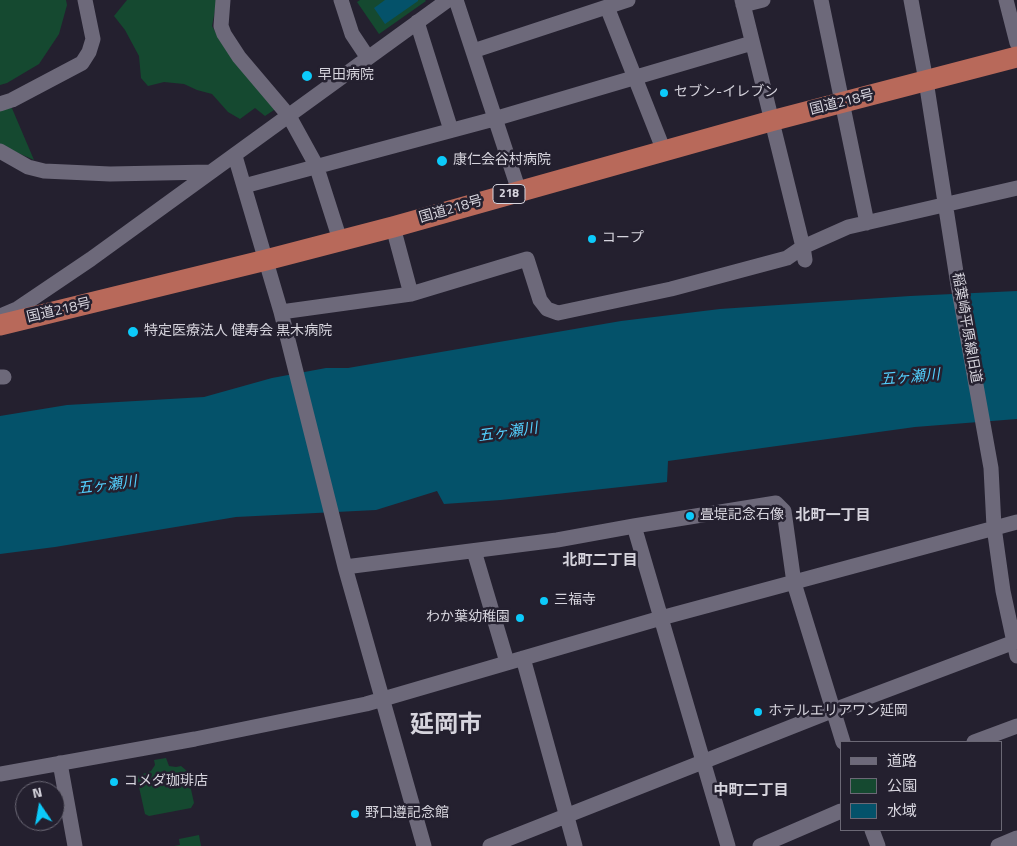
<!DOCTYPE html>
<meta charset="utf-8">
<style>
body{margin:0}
#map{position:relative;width:1017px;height:846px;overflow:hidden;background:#24202f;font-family:"Titillium Web","Noto Sans JP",sans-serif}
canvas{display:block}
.legend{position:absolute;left:840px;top:741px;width:162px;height:90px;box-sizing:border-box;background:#24202f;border:1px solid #6b6875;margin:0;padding:6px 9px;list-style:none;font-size:15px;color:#d6d4dd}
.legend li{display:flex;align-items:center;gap:10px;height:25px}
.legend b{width:25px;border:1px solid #6b6875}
.north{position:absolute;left:15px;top:781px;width:50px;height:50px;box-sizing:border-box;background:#24202f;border:1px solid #6b6875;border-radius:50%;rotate:348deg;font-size:14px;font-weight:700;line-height:20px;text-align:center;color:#d6d4dd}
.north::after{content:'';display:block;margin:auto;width:18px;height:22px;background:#0ccafa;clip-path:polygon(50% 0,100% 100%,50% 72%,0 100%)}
</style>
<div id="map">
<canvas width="1017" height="846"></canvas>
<ul class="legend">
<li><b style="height:6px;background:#6d697a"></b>道路</li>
<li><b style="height:14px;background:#154930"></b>公園</li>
<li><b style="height:14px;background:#04526a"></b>水域</li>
</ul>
<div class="north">N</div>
</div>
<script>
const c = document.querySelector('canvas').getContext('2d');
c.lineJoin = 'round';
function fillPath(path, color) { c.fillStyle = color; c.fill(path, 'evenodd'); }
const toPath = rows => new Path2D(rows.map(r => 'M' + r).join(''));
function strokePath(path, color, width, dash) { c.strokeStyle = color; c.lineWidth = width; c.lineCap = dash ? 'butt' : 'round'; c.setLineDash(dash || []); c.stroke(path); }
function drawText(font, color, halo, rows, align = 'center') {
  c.font = font + ' "Titillium Web","Noto Sans JP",sans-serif'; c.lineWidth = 5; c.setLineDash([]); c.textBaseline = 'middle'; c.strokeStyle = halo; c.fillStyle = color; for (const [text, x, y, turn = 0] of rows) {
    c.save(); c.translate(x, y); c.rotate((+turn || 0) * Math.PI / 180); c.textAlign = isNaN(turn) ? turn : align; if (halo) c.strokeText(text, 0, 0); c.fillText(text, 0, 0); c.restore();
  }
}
const green = toPath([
 [0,0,66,0,67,5,59,34,39,64,7,83,0,85],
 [127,0,217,0,212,26,217,35,277,108,265,116,255,108,240,119,228,112,212,94,197,90,184,84,164,82,148,86,141,78,139,56,125,30,114,16],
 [360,0,425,0,426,1,379,34,357,2],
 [11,106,34,160,0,145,0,109],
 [166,758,169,766,176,767,181,766,187,771,194,803,191,808,149,816,145,814,137,778,140,775,151,771,155,765,154,760],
 [199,835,201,846,174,846,180,845,179,839]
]);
const water = toPath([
 [385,0,418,0,418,1,385,24,374,8],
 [1017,291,1017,419,915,427,668,461,667,482,501,500,444,504,437,491,376,510,236,517,55,547,0,554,0,416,67,405,204,397,272,378,326,368,348,368,621,321,720,309,910,296]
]);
const minor = toPath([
 [223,0,221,26,224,34,239,57,289,116,316,165,340,240],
 [341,0,352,34,368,58],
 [456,0,519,191],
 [742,0,803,247,805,260],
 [821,0,867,223],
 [911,0,926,81,958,285,991,468,994,527,1003,591,1017,656],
 [1006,0,1017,43],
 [743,5,763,0],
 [607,7,664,151],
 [417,22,451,130],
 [473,51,628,0],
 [0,104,12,100,82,63,89,52,93,39,85,0],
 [0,151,28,167,44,171,110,174,210,172],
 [235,156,281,312,345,567,424,846],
 [244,186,494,119,752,43],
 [393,227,411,294],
 [281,312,411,294,527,259,540,300,547,309,558,313,671,289,787,258,803,247,848,227,1017,188],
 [0,316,17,309,91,259,448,0],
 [0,377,4,377],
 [634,526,728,846],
 [474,551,507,662],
 [345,567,557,540,634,526,776,503,784,511,794,583,843,742],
 [523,658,575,846],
 [974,742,1017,726],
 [60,763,75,846],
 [0,774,195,739,366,704,661,618,1017,522],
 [872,830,878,846],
 [490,846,834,710,1017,641],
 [760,846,841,811],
 [998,846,1017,838]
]);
const highway = toPath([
 [0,325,266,260,393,227,771,121,1017,57]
]);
const markers = [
 [307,76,6,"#0ccafa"],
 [664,93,5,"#0ccafa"],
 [442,161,6,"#0ccafa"],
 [592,239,5,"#0ccafa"],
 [133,332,6,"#0ccafa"],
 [690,516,5,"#0ccafa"],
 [544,601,5,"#0ccafa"],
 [520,618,5,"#0ccafa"],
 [758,712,5,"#0ccafa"],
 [114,782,5,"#0ccafa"],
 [355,814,5,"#0ccafa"]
];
const shields = [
 [509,194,32]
];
const shieldNames = [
 ["218",509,194]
];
const poiNames = [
 ["早田病院",318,76],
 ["セブン-イレブン",674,93],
 ["康仁会谷村病院",453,161],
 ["コープ",602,239],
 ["特定医療法人 健寿会 黒木病院",144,332],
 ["畳堤記念石像",700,516],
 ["三福寺",554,601],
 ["わか葉幼稚園",510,618,"right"],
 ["ホテルエリアワン延岡",768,712],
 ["コメダ珈琲店",124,782],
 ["野口遵記念館",365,814]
];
const streetNames = [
 ["国道218号",842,103,-14],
 ["国道218号",451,210,-16],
 ["国道218号",59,311,-13],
 ["稲葉崎平原線旧道",966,328,80]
];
const waterNames = [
 ["五ヶ瀬川",910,378,-5],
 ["五ヶ瀬川",508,433,-8],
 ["五ヶ瀬川",107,486,-7]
];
const neighbourhoodNames = [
 ["北町一丁目",833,516],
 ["北町二丁目",600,561],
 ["中町二丁目",751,791]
];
const townNames = [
 ["延岡市",446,726]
];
fillPath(green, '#154930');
fillPath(water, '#04526a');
strokePath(minor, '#6d697a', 15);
strokePath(highway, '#b8695a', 21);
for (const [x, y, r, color] of markers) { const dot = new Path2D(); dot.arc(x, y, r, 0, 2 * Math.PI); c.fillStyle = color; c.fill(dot); strokePath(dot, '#24202f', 2); }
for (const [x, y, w] of shields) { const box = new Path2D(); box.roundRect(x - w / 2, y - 9.5, w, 19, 4); c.fillStyle = '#24202f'; c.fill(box); strokePath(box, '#d6d4dd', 1); }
drawText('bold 12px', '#d6d4dd', null, shieldNames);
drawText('14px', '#d6d4dd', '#24202f', poiNames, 'left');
drawText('14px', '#d6d4dd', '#24202f', streetNames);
drawText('italic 15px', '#53cffd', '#24202f', waterNames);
drawText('bold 15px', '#d6d4dd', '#24202f', neighbourhoodNames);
drawText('bold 24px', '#d6d4dd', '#24202f', townNames);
</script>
